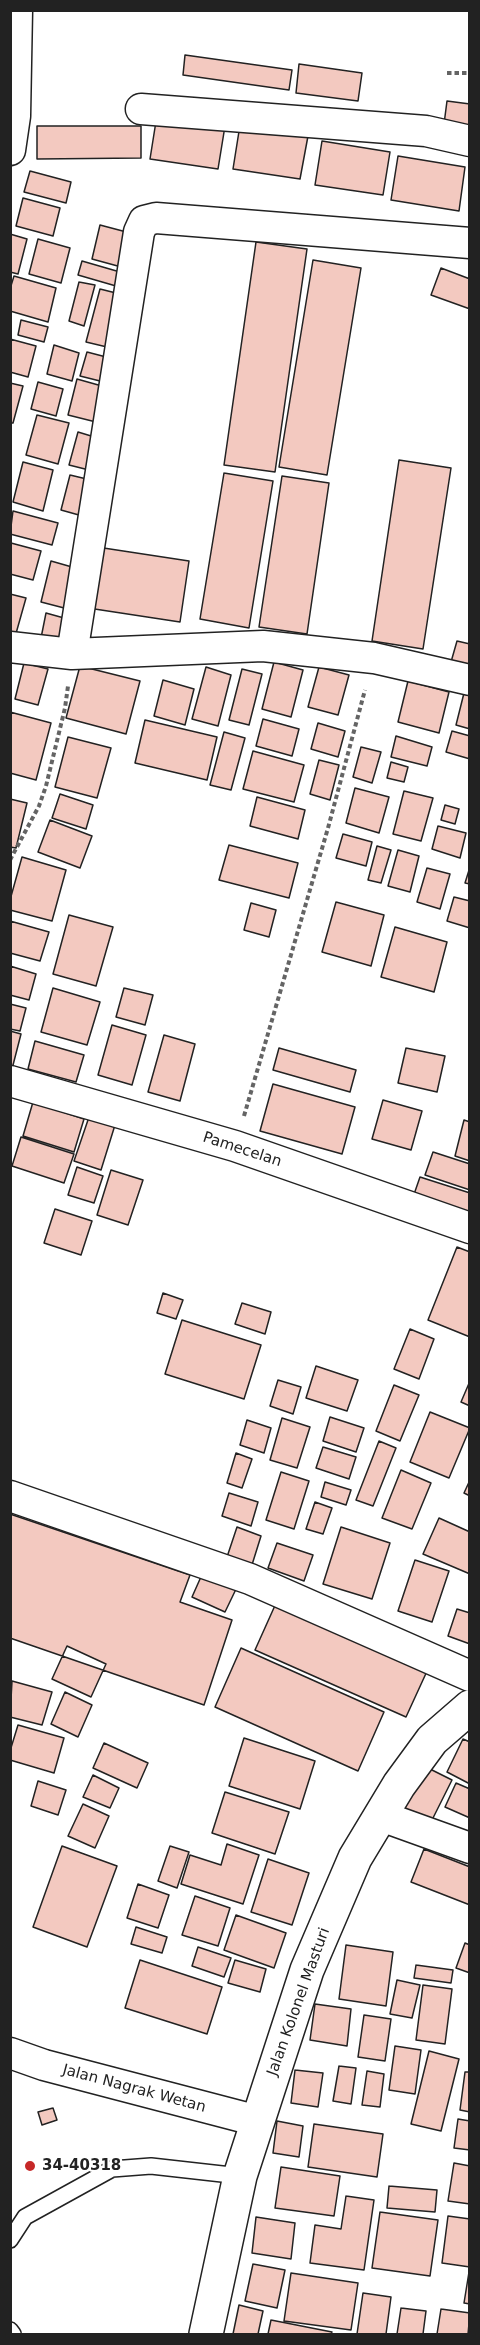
<!DOCTYPE html>
<style>
body{margin:0}
#map{position:relative;width:480px;height:2345px;overflow:hidden;background:#fff;font-family:"DejaVu Sans",sans-serif}
canvas{display:block}
.frame{position:absolute;inset:0;border:12px solid #222;pointer-events:none}
</style>
<div id="map">
<canvas width="480" height="2345"></canvas>
<div class="frame"></div>
</div>
<script>
const c = document.querySelector('canvas').getContext('2d');
c.lineJoin = 'round';
function fillPath(path, color) { c.fillStyle = color; c.fill(path, 'evenodd'); }
const toPath = rows => new Path2D(rows.map(r => 'M' + r).join(''));
function strokePath(path, color, width, dash) { c.strokeStyle = color; c.lineWidth = width; c.lineCap = dash ? 'butt' : 'round'; c.setLineDash(dash || []); c.stroke(path); }
function drawText(font, color, halo, rows, align = 'center') {
  c.font = font + ' "DejaVu Sans",sans-serif'; c.lineWidth = 4.5; c.setLineDash([]); c.textBaseline = 'middle'; c.strokeStyle = halo; c.fillStyle = color; for (const [text, x, y, turn = 0] of rows) {
    c.save(); c.translate(x, y); c.rotate((+turn || 0) * Math.PI / 180); c.textAlign = isNaN(turn) ? turn : align; if (halo) c.strokeText(text, 0, 0); c.fillText(text, 0, 0); c.restore();
  }
}
const building = toPath([
 [185,55,292,70,289,90,183,75,185,55],
 [299,64,362,73,358,101,296,93,299,64],
 [447,101,470,104,470,128,444,124,447,101],
 [157,115,225,126,218,169,150,159,157,115],
 [240,125,308,136,300,179,233,169,240,125],
 [37,126,141,126,141,158,37,159,37,126],
 [322,141,390,152,383,195,315,185,322,141],
 [398,156,465,167,459,211,391,200,398,156],
 [30,171,71,182,66,203,24,192,30,171],
 [23,198,60,208,53,236,16,226,23,198],
 [100,225,134,234,125,268,92,259,100,225],
 [10,234,27,239,18,274,10,272,10,234],
 [38,239,70,248,61,283,29,274,38,239],
 [256,242,307,249,275,472,224,465,256,242],
 [313,260,361,268,327,475,279,467,313,260],
 [82,261,120,272,116,286,78,275,82,261],
 [441,268,470,279,470,309,431,295,441,268],
 [14,276,56,288,48,322,10,311,10,289,14,276],
 [79,282,95,285,84,326,69,321,79,282],
 [100,289,120,294,107,347,86,342,100,289],
 [21,320,48,327,44,342,18,335,21,320],
 [10,339,36,346,28,377,10,372,10,339],
 [54,345,79,353,72,381,47,374,54,345],
 [87,352,110,358,104,382,80,376,87,352],
 [77,379,109,388,100,423,68,415,77,379],
 [38,382,63,389,56,416,31,409,38,382],
 [10,383,23,386,13,423,10,423,10,383],
 [37,415,69,423,58,464,26,455,37,415],
 [78,432,101,439,93,471,69,465,78,432],
 [399,460,451,468,423,649,372,641,399,460],
 [23,462,53,470,43,511,13,502,23,462],
 [224,473,273,481,249,628,200,619,224,473],
 [70,475,95,481,86,517,61,510,70,475],
 [282,476,329,483,307,634,259,627,282,476],
 [13,511,58,523,52,545,10,534,13,511],
 [11,543,41,551,33,580,10,574,11,543],
 [97,547,189,561,180,622,88,608,97,547],
 [51,561,79,569,68,609,41,602,51,561],
 [10,594,26,598,15,637,10,636,10,594],
 [46,613,64,618,58,647,40,643,46,613],
 [457,641,470,644,470,666,451,662,457,641],
 [274,662,303,670,291,717,262,709,274,662],
 [24,663,48,669,38,705,15,699,24,663],
 [80,666,140,681,126,734,66,718,80,666],
 [206,667,231,675,218,726,192,719,206,667],
 [319,667,349,675,338,715,308,707,319,667],
 [242,669,262,674,249,725,229,720,242,669],
 [163,680,194,689,185,725,154,716,163,680],
 [408,681,449,692,439,733,398,722,408,681],
 [465,689,470,690,470,729,456,725,465,689],
 [10,712,51,723,36,780,10,773,10,712],
 [263,719,299,729,292,756,256,746,263,719],
 [145,720,217,737,207,780,135,763,145,720],
 [318,723,345,731,338,757,311,749,318,723],
 [452,731,470,736,470,759,446,752,452,731],
 [224,732,245,738,231,790,210,785,224,732],
 [396,736,432,747,427,766,391,757,396,736],
 [68,737,111,748,97,798,55,787,68,737],
 [361,747,381,752,372,783,353,777,361,747],
 [253,751,304,765,294,802,243,789,253,751],
 [319,760,339,765,330,800,310,794,319,760],
 [391,762,408,767,404,782,387,778,391,762],
 [355,788,389,797,379,833,346,823,355,788],
 [404,791,433,798,421,841,393,834,404,791],
 [60,794,93,805,86,829,52,818,60,794],
 [257,797,305,810,298,839,250,826,257,797],
 [10,799,27,803,16,848,10,847,10,799],
 [445,805,459,809,455,824,441,820,445,805],
 [50,820,92,836,80,868,38,852,50,820],
 [438,826,466,833,460,858,432,849,438,826],
 [343,834,372,842,366,866,336,858,343,834],
 [229,845,298,863,289,898,219,880,229,845],
 [377,846,391,850,381,883,368,880,377,846],
 [398,850,419,856,410,892,388,886,398,850],
 [22,857,66,870,52,921,10,910,10,900,22,857],
 [470,867,470,884,465,883,470,867],
 [427,868,450,874,440,909,417,902,427,868],
 [454,897,470,901,470,928,447,921,454,897],
 [336,902,384,915,371,966,322,952,336,902],
 [251,903,276,910,269,937,244,930,251,903],
 [69,915,113,927,96,986,53,974,69,915],
 [10,921,49,932,40,961,10,953,10,921],
 [395,927,447,942,434,992,381,977,395,927],
 [10,966,36,974,29,1000,10,995,10,966],
 [53,988,100,1002,87,1045,41,1032,53,988],
 [124,988,153,995,145,1025,116,1017,124,988],
 [10,1004,26,1008,20,1031,10,1029,10,1004],
 [112,1025,146,1035,132,1085,98,1075,112,1025],
 [10,1031,21,1034,12,1069,10,1068,10,1031],
 [164,1035,195,1044,180,1101,148,1092,164,1035],
 [35,1041,84,1055,76,1082,28,1069,35,1041],
 [279,1048,356,1070,350,1092,273,1070,279,1048],
 [406,1048,445,1056,437,1092,398,1083,406,1048],
 [273,1084,355,1107,342,1154,260,1131,273,1084],
 [383,1100,422,1111,411,1150,372,1139,383,1100],
 [33,1102,84,1119,74,1152,23,1136,33,1102],
 [89,1117,115,1125,101,1170,74,1161,89,1117],
 [464,1120,470,1122,470,1161,455,1156,464,1120],
 [21,1137,74,1154,64,1183,12,1166,21,1137],
 [433,1152,470,1164,470,1190,425,1175,433,1152],
 [77,1167,103,1176,94,1203,68,1195,77,1167],
 [111,1170,143,1180,128,1225,97,1215,111,1170],
 [420,1177,470,1193,470,1223,411,1203,420,1177],
 [55,1209,92,1221,81,1255,44,1243,55,1209],
 [457,1247,470,1252,470,1337,428,1320,457,1247],
 [163,1293,183,1300,176,1319,157,1313,163,1293],
 [242,1303,271,1312,265,1334,235,1324,242,1303],
 [182,1320,261,1345,244,1399,165,1374,182,1320],
 [410,1329,434,1339,419,1379,394,1369,410,1329],
 [316,1366,358,1380,347,1411,306,1398,316,1366],
 [278,1380,301,1387,293,1414,270,1406,278,1380],
 [470,1381,470,1406,461,1402,470,1381],
 [394,1385,419,1395,400,1441,376,1431,394,1385],
 [430,1412,470,1428,449,1478,410,1462,430,1412],
 [330,1417,364,1428,356,1452,323,1441,330,1417],
 [282,1418,310,1427,297,1468,270,1460,282,1418],
 [247,1420,271,1428,264,1453,240,1445,247,1420],
 [379,1441,396,1448,373,1506,356,1500,379,1441],
 [323,1447,356,1457,349,1479,316,1468,323,1447],
 [236,1453,252,1459,242,1488,227,1483,236,1453],
 [401,1470,431,1483,412,1529,382,1518,401,1470],
 [281,1472,309,1481,294,1529,266,1520,281,1472],
 [470,1480,470,1496,464,1493,470,1480],
 [325,1482,351,1490,346,1505,321,1497,325,1482],
 [229,1493,258,1502,251,1526,222,1516,229,1493],
 [315,1502,332,1508,323,1534,306,1529,315,1502],
 [10,1514,190,1575,180,1602,232,1620,204,1705,10,1638,10,1514],
 [439,1518,470,1532,470,1574,423,1554,439,1518],
 [237,1527,261,1536,251,1568,226,1560,237,1527],
 [341,1527,390,1543,372,1599,323,1584,341,1527],
 [277,1543,313,1555,304,1581,268,1568,277,1543],
 [415,1560,449,1571,432,1622,398,1611,415,1560],
 [204,1570,238,1585,225,1612,192,1597,204,1570],
 [277,1601,428,1669,406,1717,255,1650,277,1601],
 [457,1609,470,1613,470,1644,448,1636,457,1609],
 [67,1646,106,1664,91,1697,52,1679,67,1646],
 [241,1648,384,1712,358,1771,215,1707,241,1648],
 [12,1681,52,1692,42,1725,10,1717,12,1681],
 [65,1692,92,1705,78,1737,51,1724,65,1692],
 [18,1725,64,1738,54,1773,10,1760,10,1751,18,1725],
 [244,1738,315,1761,300,1809,229,1786,244,1738],
 [463,1739,470,1742,470,1784,447,1772,463,1739],
 [104,1743,148,1763,137,1788,93,1768,104,1743],
 [418,1763,452,1780,430,1824,396,1807,418,1763],
 [93,1775,119,1788,110,1808,83,1797,93,1775],
 [38,1781,66,1790,58,1815,31,1806,38,1781],
 [456,1783,470,1789,470,1818,445,1807,456,1783],
 [225,1792,289,1812,275,1854,212,1833,225,1792],
 [83,1804,109,1816,95,1848,68,1836,83,1804],
 [227,1844,259,1855,243,1904,181,1884,190,1855,221,1865,227,1844],
 [62,1846,117,1866,87,1947,33,1927,62,1846],
 [170,1846,189,1852,177,1888,158,1881,170,1846],
 [424,1849,470,1867,470,1905,411,1882,424,1849],
 [268,1859,309,1873,292,1925,251,1912,268,1859],
 [138,1884,169,1895,158,1928,127,1918,138,1884],
 [195,1896,230,1908,218,1946,182,1935,195,1896],
 [236,1915,286,1933,274,1968,224,1950,236,1915],
 [136,1927,167,1937,162,1953,131,1944,136,1927],
 [465,1943,470,1945,470,1973,456,1968,465,1943],
 [346,1945,393,1952,386,2006,339,1999,346,1945],
 [198,1947,231,1958,224,1977,192,1966,198,1947],
 [140,1960,222,1987,207,2034,125,2008,140,1960],
 [235,1960,266,1969,260,1992,228,1983,235,1960],
 [416,1965,453,1970,451,1983,414,1978,416,1965],
 [397,1980,420,1985,412,2018,390,2014,397,1980],
 [423,1985,452,1989,445,2044,416,2040,423,1985],
 [315,2004,351,2009,347,2046,310,2040,315,2004],
 [364,2015,391,2019,385,2061,358,2057,364,2015],
 [395,2046,421,2050,415,2094,389,2090,395,2046],
 [429,2051,459,2059,441,2131,411,2124,429,2051],
 [339,2066,356,2068,351,2104,333,2101,339,2066],
 [295,2070,323,2073,318,2107,291,2103,295,2070],
 [367,2071,384,2074,380,2107,362,2105,367,2071],
 [465,2072,470,2072,470,2112,460,2110,465,2072],
 [53,2108,57,2120,42,2125,38,2112,53,2108],
 [458,2119,470,2121,470,2150,454,2148,458,2119],
 [277,2121,303,2126,299,2157,273,2153,277,2121],
 [314,2124,383,2134,377,2177,308,2167,314,2124],
 [454,2163,470,2166,470,2204,448,2201,454,2163],
 [281,2167,340,2176,334,2216,275,2208,281,2167],
 [389,2186,437,2190,435,2212,387,2208,389,2186],
 [346,2196,374,2200,364,2270,310,2263,315,2225,341,2229,346,2196],
 [380,2212,438,2220,430,2276,372,2268,380,2212],
 [448,2216,470,2219,470,2267,442,2263,448,2216],
 [256,2217,295,2223,291,2259,252,2253,256,2217],
 [253,2264,285,2270,277,2308,245,2301,253,2264],
 [469,2272,470,2272,470,2304,464,2303,469,2272],
 [291,2273,358,2283,351,2330,284,2321,291,2273],
 [363,2293,391,2297,386,2334,357,2334,363,2293],
 [239,2305,263,2311,258,2334,233,2334,239,2305],
 [401,2308,426,2311,423,2334,397,2334,401,2308],
 [441,2309,470,2313,468,2334,437,2334,441,2309],
 [271,2320,332,2332,331,2334,268,2334,271,2320]
]);
const path = toPath([
 [447,73,470,73],
 [10,860,39,806,46,786,65,708,68,686],
 [244,1116,328,828,365,690]
]);
const service = toPath([
 [10,2240,25,2217,112,2169,151,2166,240,2176],
 [10,2330,13,2334]
]);
const minor = toPath([
 [141,109,426,131,470,141],
 [10,150,15,116,17,10],
 [10,647,72,654,263,646,374,658,470,680],
 [72,654,139,232,144,221,156,218,470,243],
 [10,1081,235,1146,470,1228],
 [10,1496,250,1579,470,1676],
 [381,1816,470,1848],
 [10,2053,44,2065,258,2121]
]);
const primary = toPath([
 [206,2334,240,2176,307,1970,355,1858,399,1785,432,1740,470,1707]
]);
const markers = [
 [30,2166,6,"#c62828"]
];
const streetNames = [
 ["Pamecelan",242,1150,18],
 ["Jalan Kolonel Masturi",299,2002,-70],
 ["Jalan Nagrak Wetan",134,2089,15]
];
const poiNames = [
 ["34-40318",42,2166]
];
fillPath(building, '#f3c9c0');
strokePath(building, '#222', 1.5);
strokePath(service, '#222', 18);
strokePath(minor, '#222', 33);
strokePath(primary, '#222', 36);
strokePath(path, '#646464', 4, [4.5, 3]);
strokePath(service, '#fff', 15);
strokePath(minor, '#fff', 30);
strokePath(primary, '#fff', 33);
for (const [x, y, r, color] of markers) { const dot = new Path2D(); dot.arc(x, y, r, 0, 2 * Math.PI); c.fillStyle = color; c.fill(dot); strokePath(dot, '#fff', 2); }
drawText('15px', '#222', '#fff', streetNames);
drawText('bold 15px', '#222', '#fff', poiNames, 'left');
</script>
